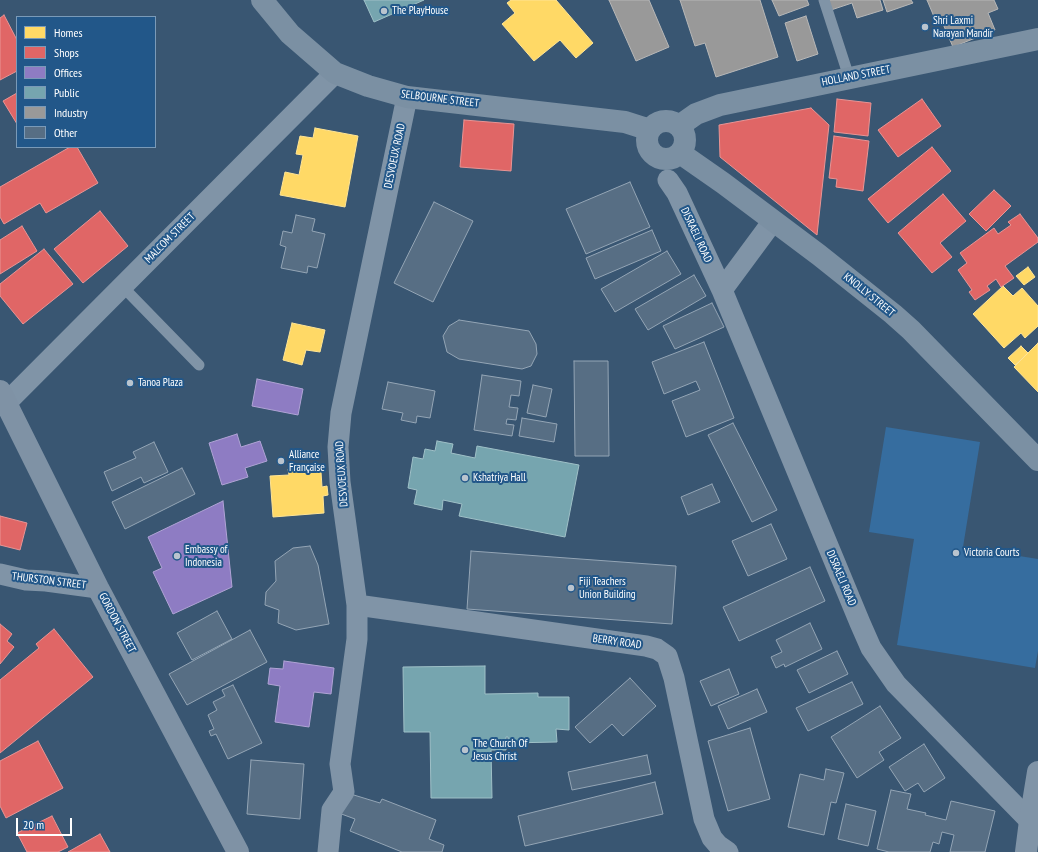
<!DOCTYPE html>
<meta charset="utf-8">
<style>
body{margin:0}
#map{position:relative;width:1038px;height:852px;overflow:hidden;background:#395672;font-family:"PT Sans Narrow",sans-serif}
canvas{display:block}
.legend{position:absolute;left:16px;top:16px;width:140px;height:132px;box-sizing:border-box;background:#225789;border:1px solid #7a9ab8;margin:0;padding:5px 7px;list-style:none;font-size:12px;color:#fff}
.legend li{display:flex;align-items:center;gap:8px;height:20px}
.legend b{width:20px;border:1px solid #7a9ab8}
.scale{position:absolute;left:16px;top:818px;width:56px;height:18px;box-sizing:border-box;border:2px solid #fff;border-top:0;padding-left:5px;font-size:12px;line-height:14px;white-space:nowrap;color:#fff;-webkit-text-stroke:3px #225789;paint-order:stroke}
</style>
<div id="map">
<canvas width="1038" height="852"></canvas>
<ul class="legend">
<li><b style="height:11px;background:#ffd966"></b>Homes</li>
<li><b style="height:11px;background:#e06666"></b>Shops</li>
<li><b style="height:11px;background:#8e7cc3"></b>Offices</li>
<li><b style="height:11px;background:#76a5af"></b>Public</li>
<li><b style="height:11px;background:#999"></b>Industry</li>
<li><b style="height:11px;background:#576e84"></b>Other</li>
</ul>
<div class="scale">20 m</div>
</div>
<script>
const c = document.querySelector('canvas').getContext('2d');
c.lineJoin = 'round';
function fillPath(path, color) { c.fillStyle = color; c.fill(path, 'evenodd'); }
const toPath = rows => new Path2D(rows.map(r => 'M' + r).join(''));
function strokePath(path, color, width, dash) { c.strokeStyle = color; c.lineWidth = width; c.lineCap = dash ? 'butt' : 'round'; c.setLineDash(dash || []); c.stroke(path); }
function drawText(font, color, halo, rows, align = 'center') {
  c.font = font + ' "PT Sans Narrow",sans-serif'; c.lineWidth = 4; c.setLineDash([]); c.textBaseline = 'middle'; c.strokeStyle = halo; c.fillStyle = color; for (const [text, x, y, turn = 0] of rows) {
    c.save(); c.translate(x, y); c.rotate((+turn || 0) * Math.PI / 180); c.textAlign = isNaN(turn) ? turn : align; if (halo) c.strokeText(text, 0, 0); c.fillText(text, 0, 0); c.restore();
  }
}
const green = toPath([
 [886,427,980,442,963,547,1038,559,1038,651,1035,668,897,645,914,539,869,532]
]);
const homes = toPath([
 [511,0,556,0,593,43,576,58,560,40,534,61,502,24,515,13,507,3,511,0],
 [315,128,358,136,345,207,280,195,285,172,299,175,303,155,296,154,300,136,313,138,315,128],
 [1028,267,1035,277,1024,285,1016,276,1028,267],
 [1003,286,1013,296,1022,288,1038,306,1038,326,1025,338,1021,333,1004,348,973,314,1003,286],
 [292,323,325,330,320,352,306,350,302,365,283,360,292,323],
 [1038,343,1038,392,1014,367,1038,343],
 [1021,346,1028,353,1015,365,1008,358,1021,346],
 [303,468,303,473,321,472,322,487,327,486,328,495,323,496,324,513,273,517,270,476,289,475,288,469,303,468]
]);
const shops = toPath([
 [4,15,17,40,17,71,0,80,0,18,4,15],
 [17,93,17,124,3,101,17,93],
 [837,99,871,103,868,136,834,132,837,99],
 [922,99,941,126,898,157,878,130,922,99],
 [811,108,829,125,817,235,720,157,719,125,811,108],
 [464,120,514,124,511,171,460,167,464,120],
 [834,136,869,141,863,191,836,187,837,179,829,178,834,136],
 [70,147,77,147,98,183,46,213,40,203,4,224,0,217,0,187,70,147],
 [932,147,951,171,888,223,868,199,932,147],
 [994,190,1011,206,986,231,969,214,994,190],
 [943,194,966,221,940,243,952,257,932,273,898,233,943,194],
 [100,211,128,246,83,283,54,249,100,211],
 [1020,214,1038,238,1038,242,1005,266,1014,278,1001,287,996,279,987,286,990,290,975,300,969,292,972,290,958,270,967,263,960,253,994,228,998,234,1011,225,1008,222,1020,214],
 [22,226,37,251,0,274,0,240,22,226],
 [44,249,73,284,23,324,0,296,0,284,44,249],
 [0,516,27,523,20,550,0,545,0,516],
 [0,624,12,634,7,641,14,647,0,664,0,624],
 [54,629,93,677,0,753,0,680,39,648,36,644,54,629],
 [38,741,63,788,6,818,0,806,0,761,38,741],
 [52,816,68,847,58,852,27,852,17,833,52,816],
 [100,834,110,852,68,852,100,834]
]);
const offices = toPath([
 [257,379,303,389,298,415,252,406,257,379],
 [237,434,241,447,260,441,267,461,245,468,248,477,222,485,209,443,237,434],
 [223,501,232,587,173,614,153,572,162,568,148,537,223,501],
 [284,661,334,668,331,694,314,692,309,727,275,722,280,686,268,684,270,668,283,669,284,661]
]);
const public = toPath([
 [364,0,424,0,374,22,364,0],
 [437,441,453,444,451,453,475,458,477,446,579,465,565,537,459,516,462,504,443,500,442,510,414,504,417,490,408,488,413,457,423,459,425,449,435,451,437,441],
 [485,666,485,694,538,693,538,697,569,697,569,730,556,729,557,742,508,743,508,737,506,737,506,750,491,750,492,798,431,798,430,732,404,732,403,667,485,666]
]);
const industry = toPath([
 [609,0,649,0,669,47,636,61,609,0],
 [680,0,760,0,778,57,716,77,705,43,695,46,680,0],
 [772,0,807,0,809,5,779,16,772,0],
 [828,0,880,0,883,10,857,18,852,3,831,10,828,0],
 [883,0,911,0,913,3,887,12,883,0],
 [927,0,994,0,998,9,988,13,995,30,953,47,940,17,935,19,927,0],
 [806,16,818,54,797,61,785,23,806,16]
]);
const building = toPath([
 [630,182,650,227,586,254,566,209,630,182],
 [434,202,473,221,433,302,394,283,434,202],
 [296,215,315,219,312,231,325,234,317,268,308,266,307,273,281,268,286,247,280,245,283,231,292,233,296,215],
 [652,230,661,251,595,279,586,258,652,230],
 [667,251,681,274,615,312,601,289,667,251],
 [694,275,706,296,648,330,635,309,694,275],
 [712,303,724,327,675,349,663,326,712,303],
 [459,320,529,331,536,344,537,354,531,366,522,369,459,359,447,352,443,336,449,326,459,320],
 [704,342,734,418,686,437,672,401,700,390,696,381,664,394,652,362,704,342],
 [574,361,608,361,609,456,575,456,574,361],
 [482,375,521,381,519,396,511,395,509,407,518,408,516,420,507,419,506,424,514,425,512,436,474,430,482,375],
 [388,382,435,391,430,418,417,416,416,423,401,420,403,413,382,409,388,382],
 [533,385,552,389,546,417,527,413,533,385],
 [522,418,557,424,554,442,519,436,522,418],
 [733,423,777,510,752,522,708,435,733,423],
 [154,442,168,472,144,483,141,477,112,491,104,472,136,458,133,452,154,442],
 [182,468,195,494,125,529,112,502,182,468],
 [712,484,720,502,688,515,681,497,712,484],
 [771,524,787,559,748,576,732,541,771,524],
 [310,546,318,565,329,624,296,630,278,623,279,610,265,605,266,592,276,581,275,561,293,548,310,546],
 [471,551,676,566,672,624,467,609,471,551],
 [810,567,825,601,739,641,723,607,810,567],
 [217,611,232,639,192,660,177,633,217,611],
 [810,623,822,649,785,667,784,664,776,668,771,657,782,652,776,640,810,623],
 [250,630,267,662,187,705,169,674,250,630],
 [837,651,848,674,809,693,797,670,837,651],
 [729,669,739,694,711,706,700,681,729,669],
 [630,678,656,706,623,736,612,724,590,743,575,727,630,678],
 [852,682,863,704,808,731,796,708,852,682],
 [233,685,262,743,228,759,216,734,211,736,209,731,214,729,208,715,217,710,213,702,225,696,222,690,233,685],
 [757,689,767,712,728,729,718,706,757,689],
 [880,706,901,738,879,752,884,760,857,778,831,737,880,706],
 [750,728,770,799,728,811,708,741,750,728],
 [924,744,945,778,924,792,918,783,905,791,889,767,924,744],
 [647,755,651,774,572,790,568,772,647,755],
 [251,760,304,764,300,819,247,814,251,760],
 [826,769,844,773,836,803,831,802,824,835,788,827,800,774,824,780,826,769],
 [655,782,663,814,525,846,518,816,655,782],
 [891,790,911,794,907,809,926,813,925,815,946,820,951,801,995,811,985,852,950,852,954,835,942,832,939,844,933,842,930,852,889,852,877,849,891,790],
 [344,792,380,803,382,799,436,820,429,839,444,845,442,852,402,852,350,831,355,819,336,812,344,792],
 [846,804,876,811,868,846,838,839,846,804]
]);
const service = toPath([
 [824,0,849,77],
 [122,286,199,365]
]);
const minor = toPath([
 [668,180,677,193,722,290],
 [773,221,722,290,860,623,871,648,896,684,1030,821],
 [6,403,335,73],
 [0,574,26,580,46,581,98,588],
 [357,605,646,646,657,649,667,656,674,678,704,819,712,838,718,845,728,852],
 [328,852,332,810,344,792,340,764,357,639,357,605,340,482,338,447,341,413,407,97]
]);
const tertiary = toPath([
 [1026,852,1030,821,1038,772]
]);
const secondary = toPath([
 [262,0,290,34,335,73,368,86,407,97,625,122,650,130],
 '647 140a19 19 0 1 1 38 0a19 19 0 1 1-38 0Z',
 [679,126,696,114,720,105,1038,39],
 [680,153,723,183,819,255,893,314,911,330,1038,460]
]);
const primary = toPath([
 [0,391,98,588,238,852]
]);
const markers = [
 [384,11,4,"#bac4ce"],
 [925,27,4,"#bac4ce"],
 [130,383,4,"#bac4ce"],
 [281,461,4,"#bac4ce"],
 [465,478,4,"#bac4ce"],
 [956,553,4,"#bac4ce"],
 [177,556,4,"#bac4ce"],
 [571,588,4,"#bac4ce"],
 [465,750,4,"#bac4ce"]
];
const poiNames = [
 ["The PlayHouse",392,11],
 ["Shri Laxmi",933,21],
 ["Narayan Mandir",933,34],
 ["Tanoa Plaza",138,383],
 ["Alliance",289,455],
 ["Française",289,468],
 ["Kshatriya Hall",473,478],
 ["Embassy of",185,550],
 ["Indonesia",185,563],
 ["Victoria Courts",964,553],
 ["Fiji Teachers",579,582],
 ["Union Building",579,595],
 ["The Church Of",473,744],
 ["Jesus Christ",473,757]
];
const streetNames = [
 ["HOLLAND STREET",856,76,-11],
 ["SELBOURNE STREET",440,99,7],
 ["DESVOEUX ROAD",395,156,-78],
 ["DISRAELI ROAD",696,235,65],
 ["MALCOM STREET",170,238,-45],
 ["KNOLLY STREET",869,295,39],
 ["DESVOEUX ROAD",342,474,-94],
 ["DISRAELI ROAD",841,578,67],
 ["THURSTON STREET",49,581,7],
 ["GORDON STREET",117,623,62],
 ["BERRY ROAD",617,642,8]
];
fillPath(green, '#366d9f');
fillPath(homes, '#ffd966');
strokePath(homes, '#ffe494', 1);
fillPath(shops, '#e06666');
strokePath(shops, '#e99494', 1);
fillPath(offices, '#8e7cc3');
strokePath(offices, '#b0a3d5', 1);
fillPath(public, '#76a5af');
strokePath(public, '#9fc0c7', 1);
fillPath(industry, '#999');
strokePath(industry, '#b8b8b8', 1);
fillPath(building, '#576e84');
strokePath(building, '#94a5b5', 1);
strokePath(service, '#8094a7', 11);
strokePath(minor, '#8094a7', 21);
strokePath(tertiary, '#8094a7', 22);
strokePath(secondary, '#7b90a3', 22);
strokePath(primary, '#7f92a5', 22);
for (const [x, y, r, color] of markers) { const dot = new Path2D(); dot.arc(x, y, r, 0, 2 * Math.PI); c.fillStyle = color; c.fill(dot); strokePath(dot, '#225789', 1.5); }
drawText('11px', '#fff', '#225789', poiNames, 'left');
drawText('11px', '#fff', '#225789', streetNames);
</script>
